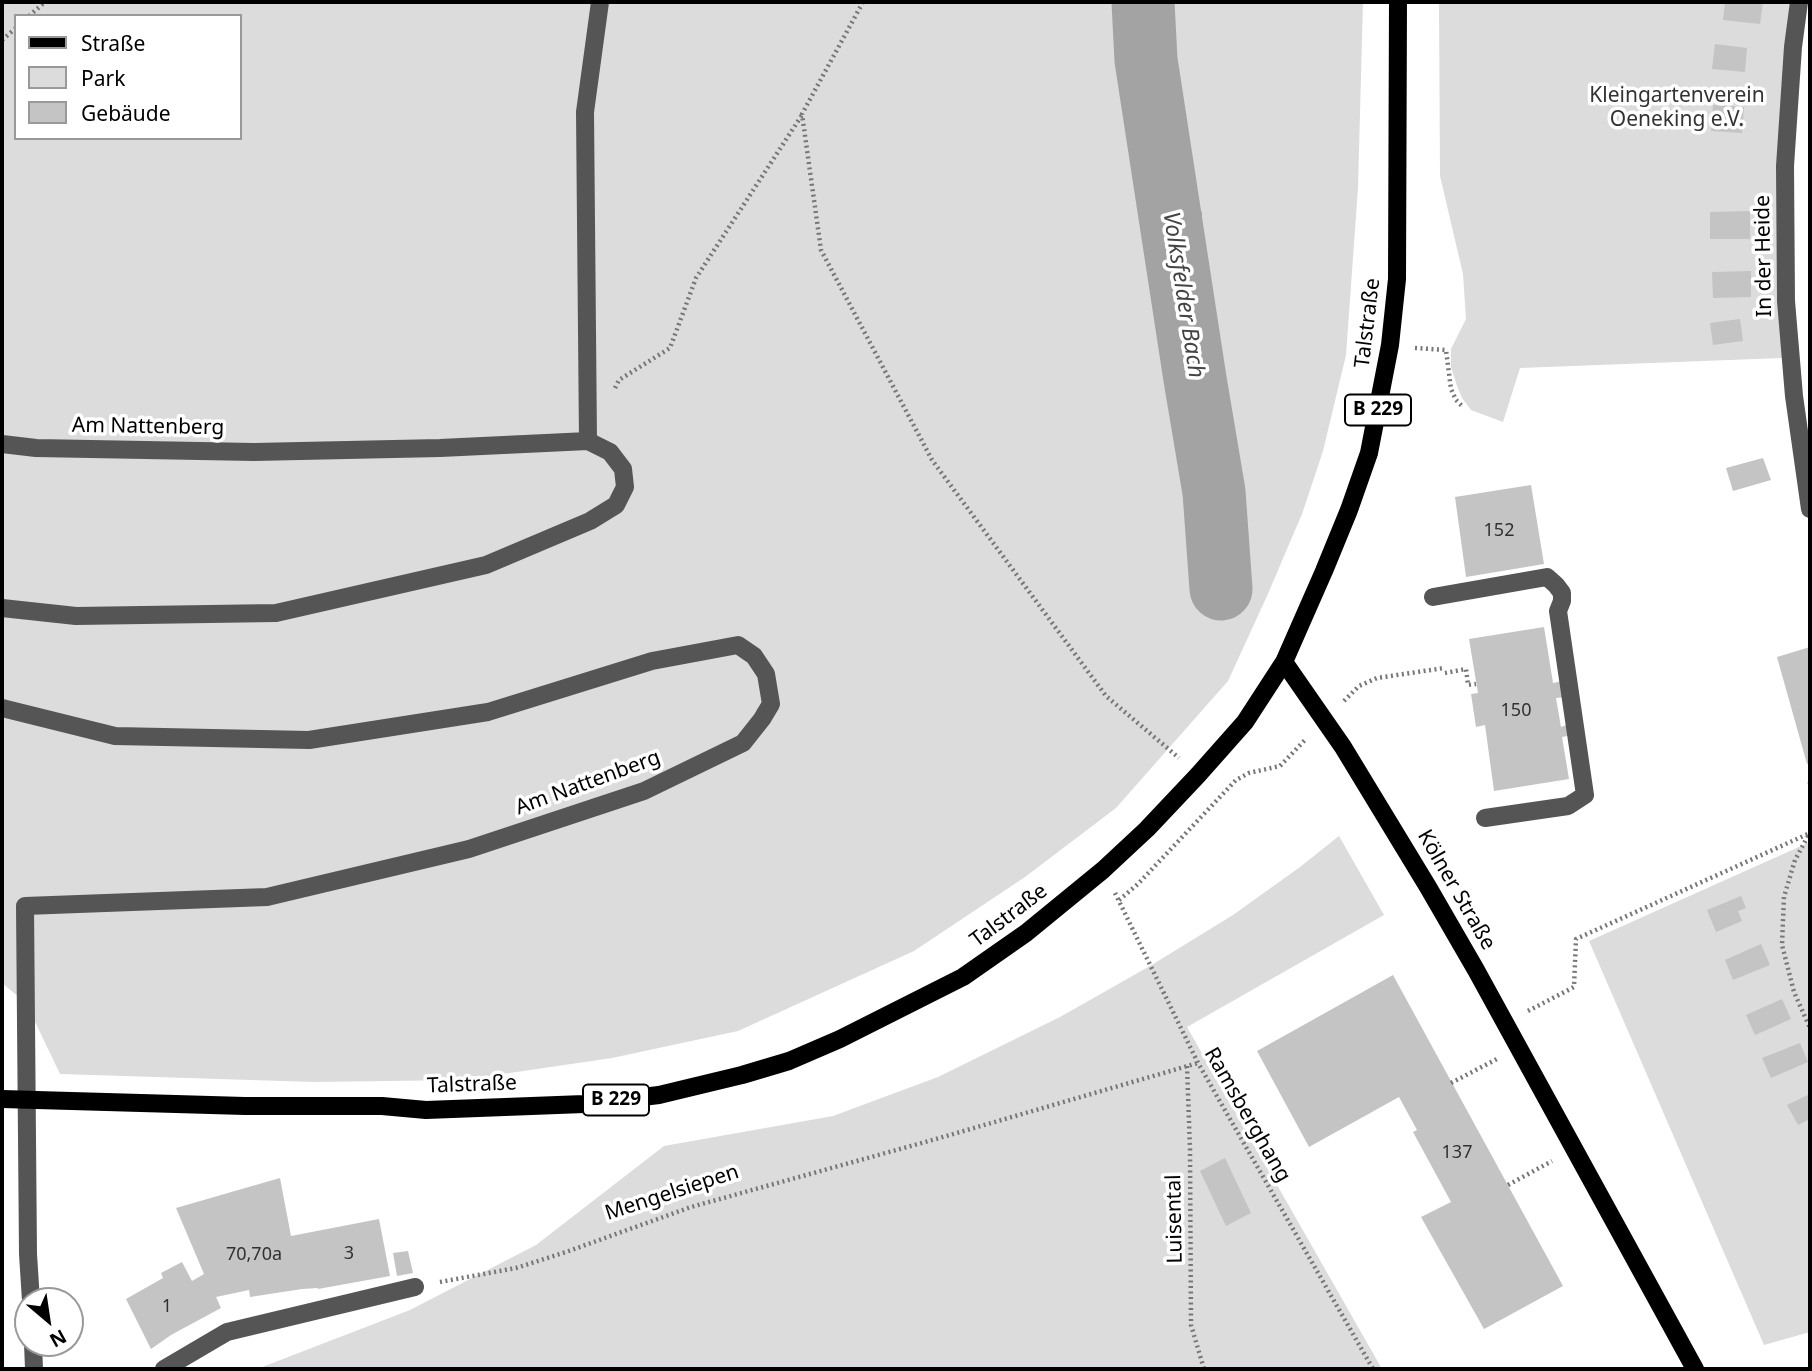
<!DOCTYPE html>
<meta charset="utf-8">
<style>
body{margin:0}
#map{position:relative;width:1812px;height:1371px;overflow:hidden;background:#fff;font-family:"Noto Sans",sans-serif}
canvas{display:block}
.frame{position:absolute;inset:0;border:4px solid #000;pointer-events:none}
.legend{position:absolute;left:14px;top:14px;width:228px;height:126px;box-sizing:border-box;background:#fff;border:2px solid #999;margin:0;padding:9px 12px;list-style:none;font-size:21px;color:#000}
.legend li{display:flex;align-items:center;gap:14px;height:35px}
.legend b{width:35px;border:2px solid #999}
.north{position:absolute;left:14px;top:1287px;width:70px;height:70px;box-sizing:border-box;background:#fff;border:2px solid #999;border-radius:50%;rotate:151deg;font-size:19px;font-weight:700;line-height:28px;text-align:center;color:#000}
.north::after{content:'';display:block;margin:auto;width:24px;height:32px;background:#000;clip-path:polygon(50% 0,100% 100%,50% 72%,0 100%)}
</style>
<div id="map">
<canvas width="1812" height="1371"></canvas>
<div class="frame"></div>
<ul class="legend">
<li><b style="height:9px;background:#000"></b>Straße</li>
<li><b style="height:19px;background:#dcdcdc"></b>Park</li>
<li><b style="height:19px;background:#c4c4c4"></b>Gebäude</li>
</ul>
<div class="north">N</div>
</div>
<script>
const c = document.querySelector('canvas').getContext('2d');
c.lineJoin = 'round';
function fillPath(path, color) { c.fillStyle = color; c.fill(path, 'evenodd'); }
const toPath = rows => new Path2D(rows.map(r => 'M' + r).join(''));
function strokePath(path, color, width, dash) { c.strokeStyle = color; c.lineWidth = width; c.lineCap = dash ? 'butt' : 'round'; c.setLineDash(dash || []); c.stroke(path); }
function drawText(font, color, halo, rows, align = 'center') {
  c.font = font + ' "Noto Sans",sans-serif'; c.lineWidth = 7; c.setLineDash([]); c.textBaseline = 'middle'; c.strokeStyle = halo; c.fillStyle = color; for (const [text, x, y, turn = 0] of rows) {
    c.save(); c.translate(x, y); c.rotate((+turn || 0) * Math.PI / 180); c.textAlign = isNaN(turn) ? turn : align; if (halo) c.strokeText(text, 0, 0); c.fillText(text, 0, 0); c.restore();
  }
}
const green = toPath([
 [2,2,1363,2,1358,188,1346,355,1323,451,1302,514,1267,596,1228,681,1116,808,1025,877,914,951,738,1031,612,1058,462,1080,314,1082,60,1074,26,1003,2,983],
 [16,16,240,16,240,138,16,138],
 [1439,2,1791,2,1782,358,1520,368,1503,422,1471,410,1462,398,1457,386,1451,367,1451,349,1466,319,1463,274,1440,176],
 [1339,836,1384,915,1187,1027,1382,1369,257,1369,410,1310,536,1245,664,1146,833,1116,938,1077,1060,1017,1150,966,1233,915,1300,867],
 [1810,842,1810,1332,1764,1345,1589,941]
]);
const stream = toPath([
 [1161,160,1174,183,1197,214]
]);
const river = toPath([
 [1143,2,1146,60,1195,379,1214,492,1221,589]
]);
const building = toPath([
 [1725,2,1763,2,1760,24,1723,20],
 [1715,44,1747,48,1745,72,1712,69],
 [1713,105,1744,107,1742,133,1711,131],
 [1750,211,1750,239,1710,239,1710,212],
 [1751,271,1751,297,1713,298,1712,272],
 [1740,319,1743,341,1713,345,1710,323],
 [1763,458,1771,480,1733,491,1726,468],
 [1531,485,1544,564,1466,577,1455,497],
 [1544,627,1553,683,1563,681,1566,697,1556,698,1561,727,1569,724,1572,735,1562,737,1569,779,1494,791,1485,725,1476,727,1471,694,1478,693,1469,639],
 [1810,647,1810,763,1807,764,1777,657],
 [1741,896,1746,908,1738,911,1742,921,1716,932,1707,910],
 [1761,944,1770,965,1733,980,1725,960],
 [1393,975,1563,1286,1484,1329,1421,1217,1451,1202,1413,1132,1417,1130,1399,1097,1309,1147,1257,1051],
 [1782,999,1791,1019,1755,1035,1746,1015],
 [1800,1043,1808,1062,1771,1078,1762,1058],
 [1810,1094,1810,1119,1798,1125,1787,1105],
 [1225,1158,1251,1213,1226,1226,1200,1171],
 [280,1178,291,1236,379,1219,390,1276,318,1289,318,1288,302,1289,250,1297,249,1290,216,1297,221,1308,171,1335,151,1349,126,1299,163,1278,161,1273,182,1262,192,1281,204,1274,176,1208],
 [408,1251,413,1273,397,1276,393,1253]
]);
const path = toPath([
 [863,2,802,114,821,250,932,460,1106,696,1179,758],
 [29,16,45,2],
 [2,40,16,28],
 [1415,348,1446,350,1451,389,1456,400,1463,407],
 [615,388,619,380,670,348,696,278,802,115],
 [1445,673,1466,669,1468,685,1476,684],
 [1344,701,1359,686,1377,678,1444,668],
 [1810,782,1810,784],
 [1808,836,1795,860,1784,897,1782,945,1794,992,1810,1028],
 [1115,893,1198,1063,1373,1369],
 [1119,900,1138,884,1236,780,1249,773,1280,766,1305,740],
 [1528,1011,1574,987,1576,939,1810,833],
 [1187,1066,1190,1149,1191,1325,1204,1369],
 [1451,1083,1497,1059],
 [1508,1185,1552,1161],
 [440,1282,516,1268,566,1252,691,1207,936,1139,1198,1063]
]);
const minor = toPath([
 [1799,2,1793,47,1785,166,1786,301,1794,396,1810,509],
 [588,441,585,112,600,2],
 [2,444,36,448,254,452,440,448,588,441,610,452,623,469,625,487,616,505,590,521,486,565,276,613,76,616,2,608],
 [1433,597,1547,577,1556,585,1562,593,1562,601,1558,611,1585,795,1568,806,1485,818],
 [2,708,115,736,309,740,488,712,652,661,738,645,754,656,766,674,771,704,762,719,743,743,644,791,469,849,267,897,25,906,28,1254,31,1301],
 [33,1343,34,1369],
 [164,1369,227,1332,415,1287]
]);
const major = toPath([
 [1284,662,1343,747,1428,887,1476,970,1695,1369],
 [2,1099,245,1106,382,1106,426,1110,584,1104,659,1095,742,1075,789,1061,840,1039,963,977,1026,933,1103,870,1147,829,1198,775,1245,722,1284,662,1324,571,1349,510,1369,453,1390,345,1397,279,1398,2]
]);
const numberNames = [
 ["152",1499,531],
 ["150",1516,711],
 ["137",1457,1153],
 ["3",349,1254],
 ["70,70a",254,1255],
 ["1",167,1307]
];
const shields = [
 [1378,410,66],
 [616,1100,66]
];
const shieldNames = [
 ["B 229",1378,410],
 ["B 229",616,1100]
];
const parkNames = [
 ["Kleingartenverein",1677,96],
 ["Oeneking e.V.",1677,120]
];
const streetNames = [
 ["In der Heide",1764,256,-91],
 ["Talstraße",1368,323,-83],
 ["Am Nattenberg",148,427,1],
 ["Am Nattenberg",588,783,-20],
 ["Kölner Straße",1456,890,60],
 ["Talstraße",1009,916,-37],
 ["Talstraße",472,1085,-2],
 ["Ramsberghang",1247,1115,60],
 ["Mengelsiepen",672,1193,-18],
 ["Luisental",1175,1219,-91]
];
const waterNames = [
 ["Volksfelder Bach",1183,295,81]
];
fillPath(green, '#dcdcdc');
strokePath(stream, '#a3a3a3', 10);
strokePath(river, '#a3a3a3', 63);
fillPath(building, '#c4c4c4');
strokePath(path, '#777', 4.5, [2, 3.5]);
strokePath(minor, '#555', 18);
strokePath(major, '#000', 18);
drawText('18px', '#313131', null, numberNames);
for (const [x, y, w] of shields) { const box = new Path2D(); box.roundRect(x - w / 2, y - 15.5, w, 31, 5); c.fillStyle = '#fff'; c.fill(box); strokePath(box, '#000', 2); }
drawText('bold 19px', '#000', null, shieldNames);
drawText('21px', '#333', '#fff', parkNames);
drawText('21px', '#000', '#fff', streetNames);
drawText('italic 23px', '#444', '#fff', waterNames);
</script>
